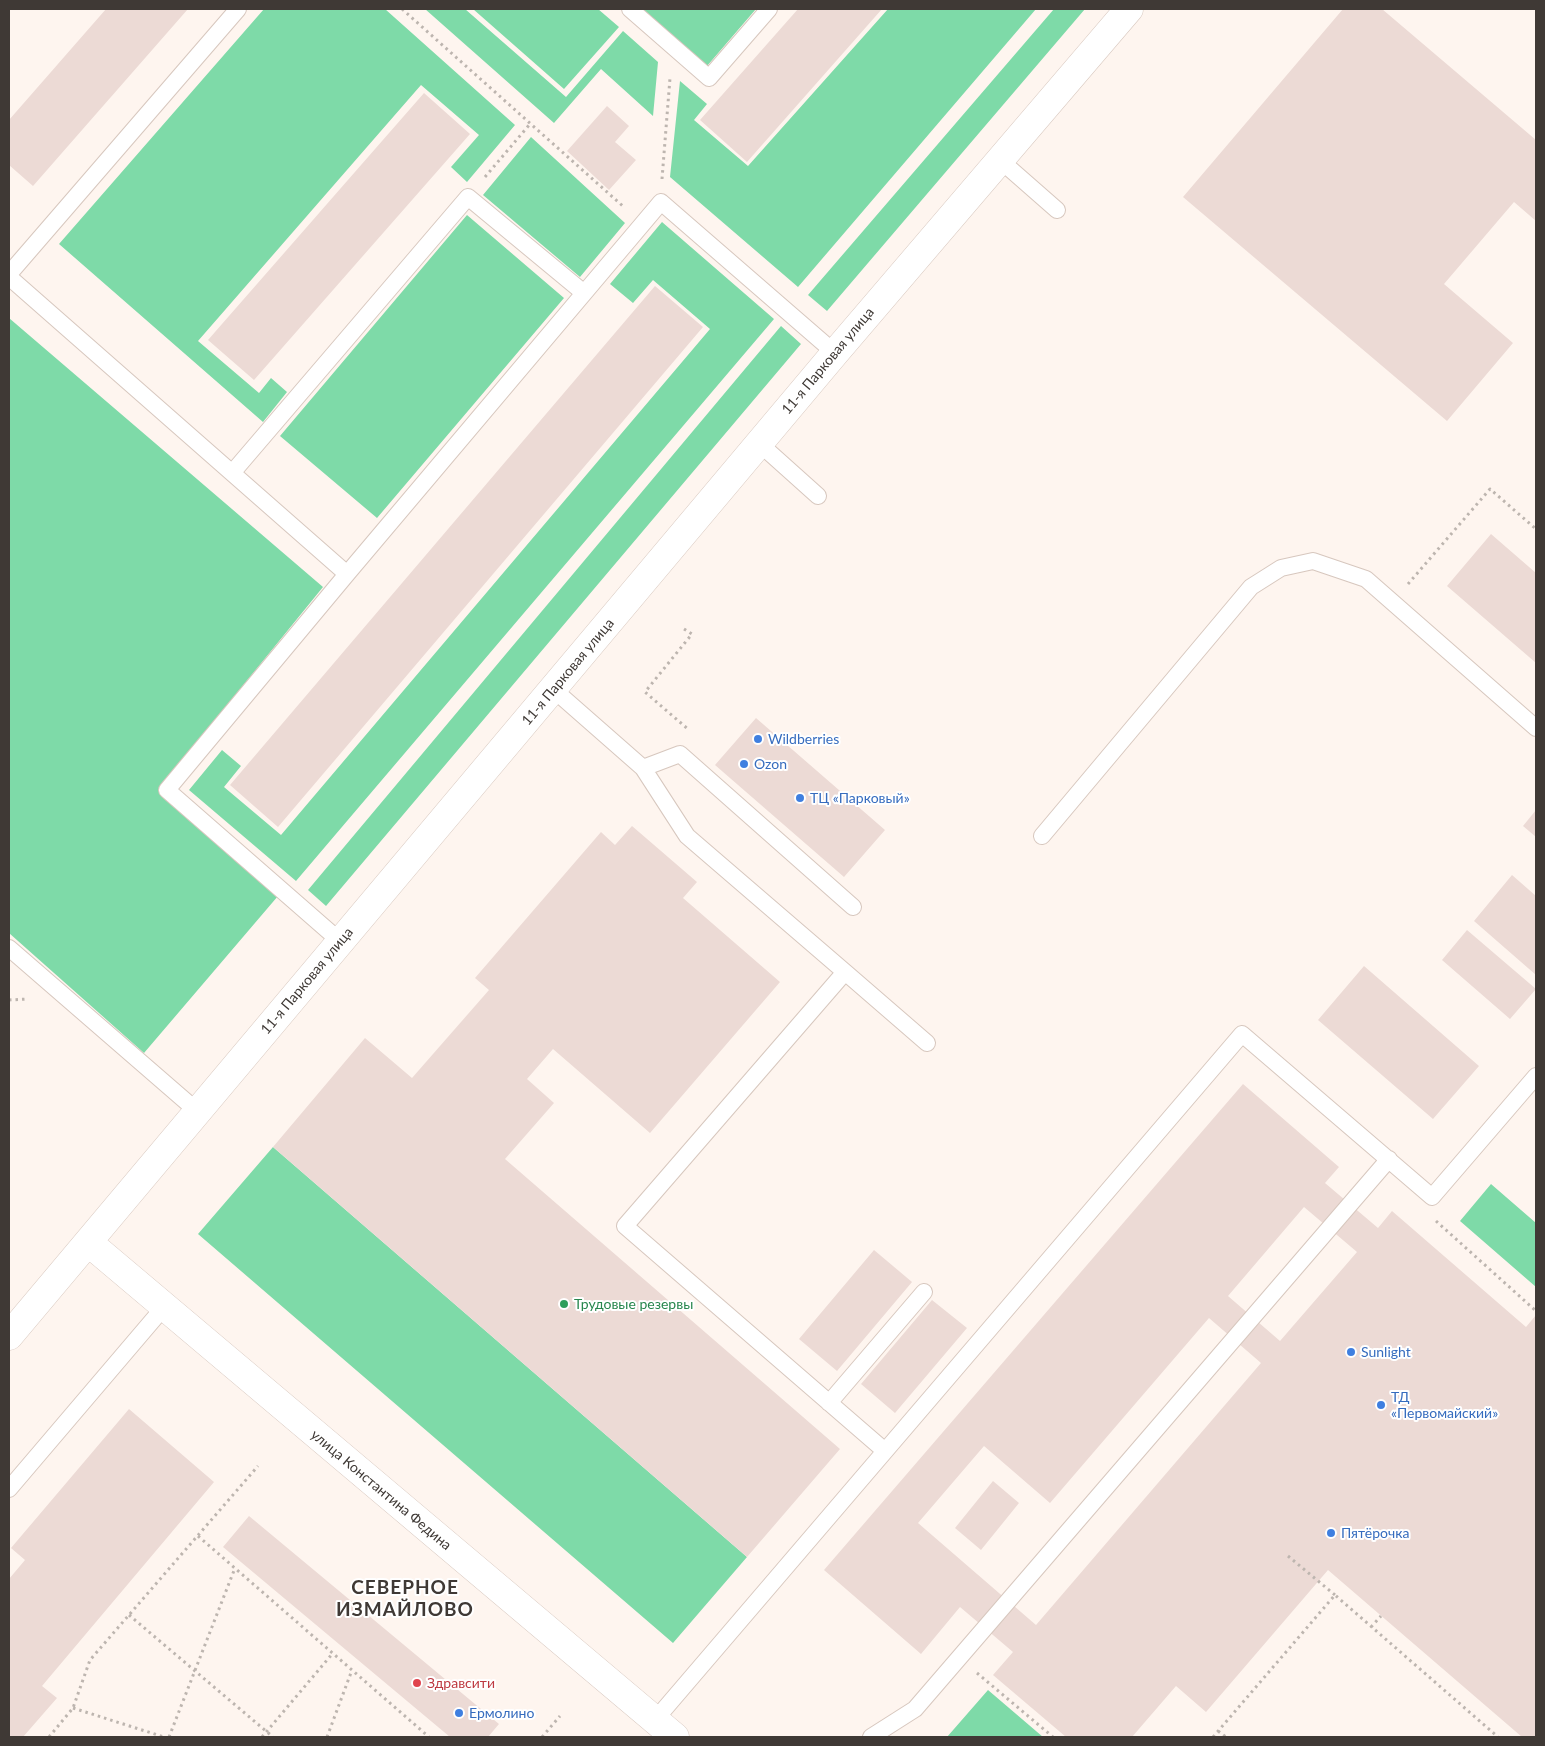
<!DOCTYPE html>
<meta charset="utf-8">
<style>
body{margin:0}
#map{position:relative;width:1545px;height:1746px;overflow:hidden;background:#fef5ef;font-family:Lato,sans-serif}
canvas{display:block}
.frame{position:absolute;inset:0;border:10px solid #3f3935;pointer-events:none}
</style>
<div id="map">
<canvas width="1545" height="1746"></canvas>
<div class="frame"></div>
</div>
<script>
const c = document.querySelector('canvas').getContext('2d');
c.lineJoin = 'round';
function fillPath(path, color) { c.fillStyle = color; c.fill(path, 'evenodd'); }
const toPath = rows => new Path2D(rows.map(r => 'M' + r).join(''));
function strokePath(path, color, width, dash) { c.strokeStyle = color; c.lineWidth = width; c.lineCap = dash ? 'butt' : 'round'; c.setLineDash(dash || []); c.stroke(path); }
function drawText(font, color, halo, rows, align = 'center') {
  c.font = font + ' Lato,sans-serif'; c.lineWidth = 4; c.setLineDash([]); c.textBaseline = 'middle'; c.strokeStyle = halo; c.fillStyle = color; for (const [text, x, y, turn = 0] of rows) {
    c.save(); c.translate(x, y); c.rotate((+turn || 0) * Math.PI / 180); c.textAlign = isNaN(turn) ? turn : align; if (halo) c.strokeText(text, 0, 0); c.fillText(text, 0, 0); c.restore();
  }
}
const green = toPath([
 [264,9,385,9,515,125,467,182,451,167,479,135,421,85,198,341,259,393,271,378,287,392,263,422,59,244],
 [425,9,465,9,566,97,623,31,658,62,653,116,601,69,554,123],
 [473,9,598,9,619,27,564,89],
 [641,9,756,9,707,66],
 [888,9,1036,9,798,287,670,177,680,81,707,104,694,120,748,166],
 [1054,9,1085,9,827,311,808,295],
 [531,137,625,223,580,277,483,195],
 [467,215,564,298,377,518,280,436],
 [662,222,774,319,296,881,189,790,222,750,241,766,224,787,281,835,710,329,653,280,633,303,610,284],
 [9,318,323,587,158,790,278,896,144,1053,9,933],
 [781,326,801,344,326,906,308,890],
 [273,1147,747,1557,673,1643,198,1234],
 [1491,1184,1536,1223,1536,1287,1460,1221],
 [988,1690,1043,1737,947,1737]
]);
const building = toPath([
 [106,9,188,9,33,186,9,165,9,120],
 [798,9,882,9,747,162,700,120],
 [1343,9,1382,9,1536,140,1536,221,1514,202,1444,284,1513,343,1447,421,1183,197],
 [424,93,470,134,254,380,208,340],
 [607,106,629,126,615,142,636,160,609,190,567,151],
 [655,286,703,327,278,827,230,785],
 [1491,534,1536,573,1536,663,1447,586],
 [756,718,885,830,844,877,715,765],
 [1536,810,1536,837,1523,826],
 [632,826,697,882,683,898,780,982,650,1133,553,1049,527,1079,554,1103,505,1159,840,1449,747,1557,273,1147,365,1038,412,1078,489,990,475,978,601,832,615,845],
 [1512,875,1536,896,1536,975,1474,921],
 [1467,930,1536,989,1510,1019,1442,960],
 [1364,966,1479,1066,1433,1119,1318,1020],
 [1243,1084,1339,1167,1325,1183,1378,1228,1392,1211,1526,1327,1536,1315,1536,1737,1522,1737,1328,1570,1206,1712,1176,1686,1132,1737,1066,1737,993,1675,1013,1652,960,1607,921,1654,824,1570],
 [1304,1207,1357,1252,1280,1341,1228,1296],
 [1209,1318,1261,1363,1036,1625,918,1523,984,1446,1050,1503],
 [874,1250,912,1282,837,1371,799,1339],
 [932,1300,967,1328,895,1413,861,1384],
 [129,1409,214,1482,42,1686,57,1698,23,1737,9,1737,9,1579,25,1560,11,1548],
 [993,1481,1019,1503,981,1550,955,1528],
 [249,1516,499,1724,488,1737,450,1737,223,1547]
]);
const path = toPath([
 [402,9,625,208],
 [485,177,530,124],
 [662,179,670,78],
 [1408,584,1490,489,1536,529],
 [684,629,692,634,645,692,689,730],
 [9,1000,28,999],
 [1436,1221,1536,1311],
 [198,1536,429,1737],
 [1288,1556,1335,1595],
 [129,1615,273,1737],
 [1371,1627,1381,1616],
 [977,1673,1053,1737],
 [73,1708,164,1737],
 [1218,1731,1226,1737],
 [49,1737,73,1708,90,1660,258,1466],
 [169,1737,235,1568],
 [262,1737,333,1653],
 [327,1737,352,1670],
 [542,1737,560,1716],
 [1213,1737,1335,1595,1498,1737]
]);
const service = toPath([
 [630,9,709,78,769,9],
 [1000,160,1057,210],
 [9,274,238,9],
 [9,277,347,574],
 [760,444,818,496],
 [232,473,468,197,584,293],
 [553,689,643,768,680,754,853,907],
 [643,768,687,836,845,972,625,1226,885,1451],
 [1042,836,1251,587,1281,568,1313,561,1366,579,1536,728],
 [341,942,167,790,347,574,661,202,835,353],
 [9,948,197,1111],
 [845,972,927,1043],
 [829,1403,924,1292],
 [9,1489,164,1307],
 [655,1720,1242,1034,1432,1197,1536,1076],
 [871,1737,915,1709,1389,1159]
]);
const minor = toPath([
 [88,1242,675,1737],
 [9,1336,835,353,1129,9]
]);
const markers = [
 [758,739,5,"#3f7fe0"],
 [744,764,5,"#3f7fe0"],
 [800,798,5,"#3f7fe0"],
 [564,1304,5,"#2e9e5b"],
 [1351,1352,5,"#3f7fe0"],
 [1381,1405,5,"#3f7fe0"],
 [1331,1533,5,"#3f7fe0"],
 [417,1683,5,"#e0444e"],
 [459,1713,5,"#3f7fe0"]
];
const streetNames = [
 ["11-я Парковая улица",828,361,-50],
 ["11-я Парковая улица",568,672,-50],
 ["11-я Парковая улица",307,981,-50],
 ["улица Константина Федина",381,1490,40]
];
const shopNames = [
 ["Wildberries",768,739],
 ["Ozon",754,764],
 ["ТЦ «Парковый»",810,798],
 ["Sunlight",1361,1352],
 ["ТД",1391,1397],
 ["«Первомайский»",1391,1413],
 ["Пятёрочка",1341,1533],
 ["Ермолино",469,1713]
];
const leisureNames = [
 ["Трудовые резервы",574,1304]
];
const healthNames = [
 ["Здравсити",427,1683]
];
const districtNames = [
 ["СЕВЕРНОЕ",405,1588],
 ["ИЗМАЙЛОВО",405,1610]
];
fillPath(green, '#7edaa8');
fillPath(building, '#ecdad5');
strokePath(service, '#d7c7be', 18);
strokePath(minor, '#d7c7be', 29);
strokePath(path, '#bdb5af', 3, [2.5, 4]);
strokePath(service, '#fff', 16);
strokePath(minor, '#fff', 28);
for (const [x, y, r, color] of markers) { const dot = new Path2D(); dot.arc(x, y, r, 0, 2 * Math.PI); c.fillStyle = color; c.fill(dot); strokePath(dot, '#fff', 2); }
drawText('14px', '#3f3935', '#fff', streetNames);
drawText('14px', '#366cbe', '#fff', shopNames, 'left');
drawText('14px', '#27864d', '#fff', leisureNames, 'left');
drawText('14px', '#be3a42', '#fff', healthNames, 'left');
c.letterSpacing = '1px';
drawText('bold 19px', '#3f3935', '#fff', districtNames);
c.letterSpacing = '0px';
</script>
